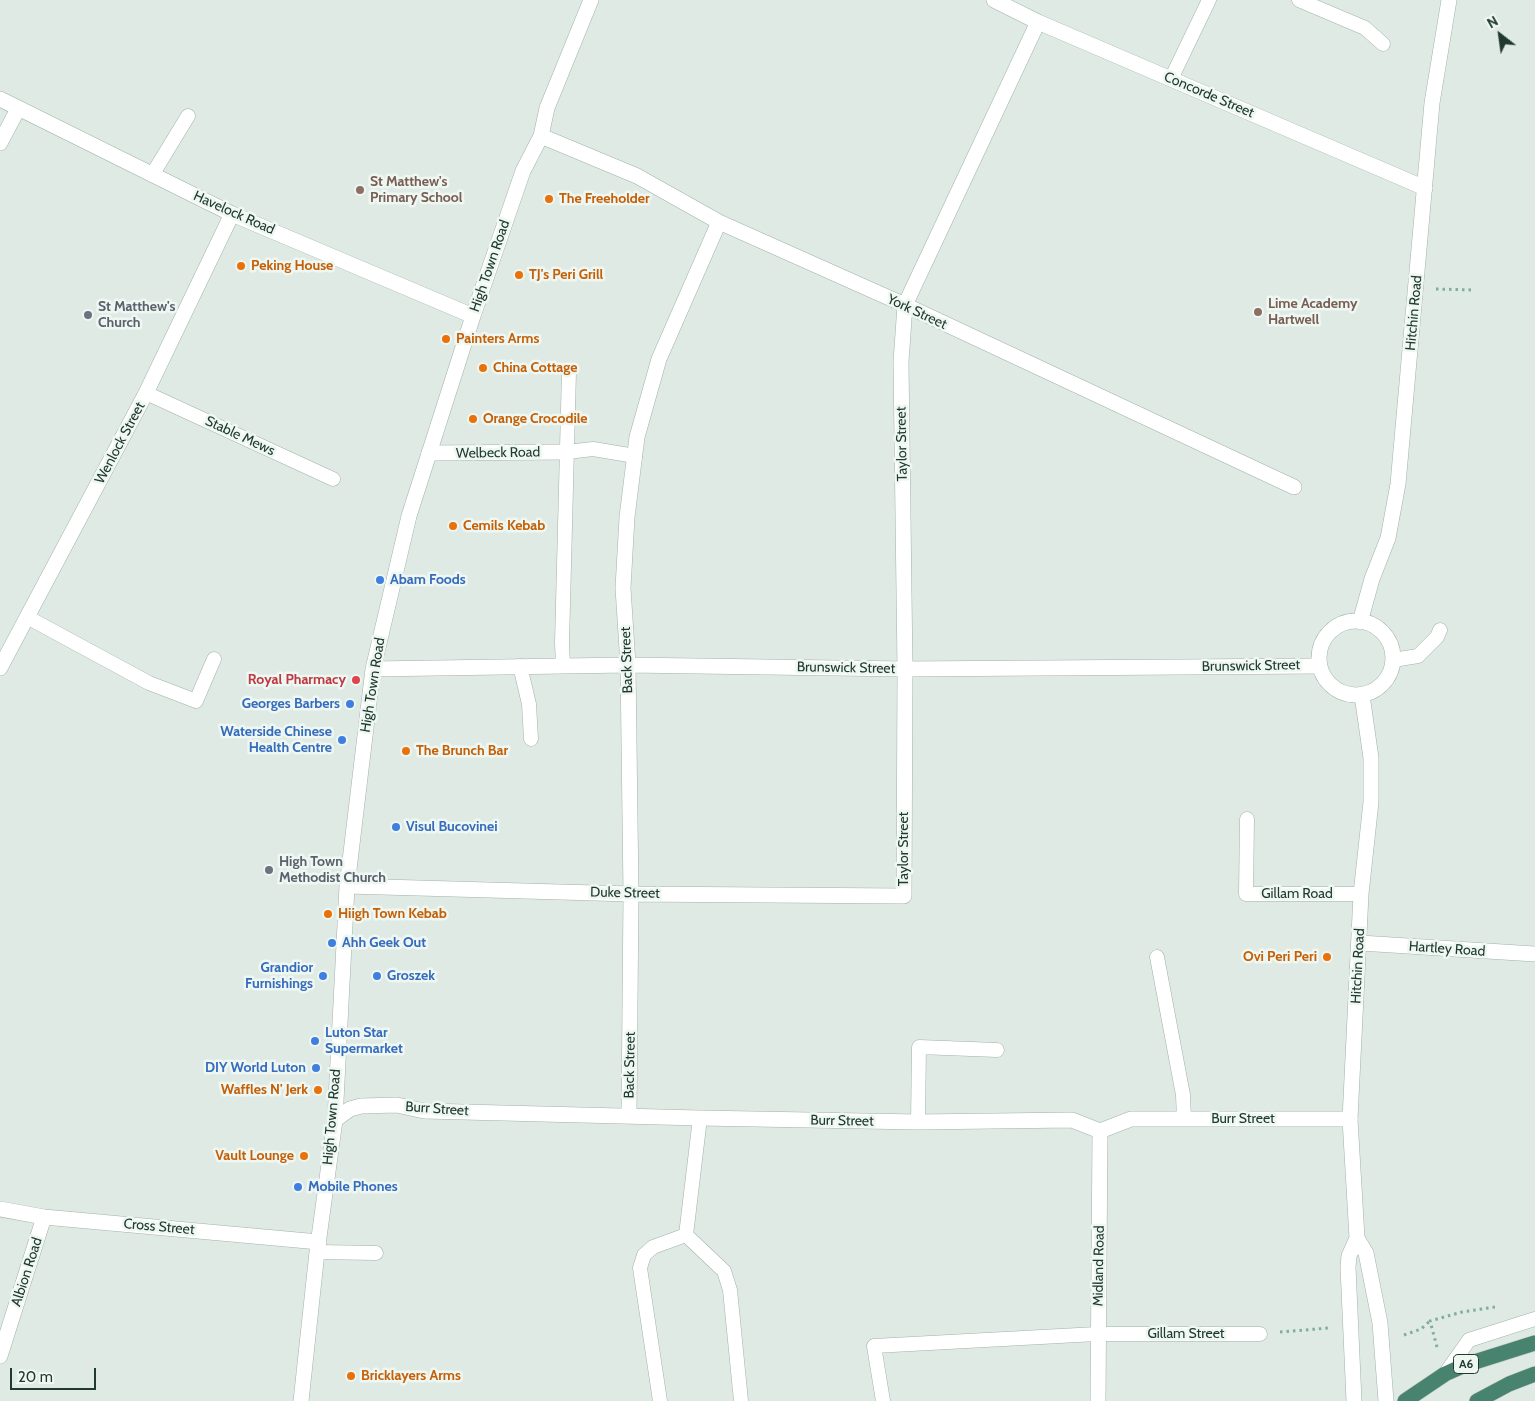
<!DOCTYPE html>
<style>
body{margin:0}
#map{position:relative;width:1535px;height:1401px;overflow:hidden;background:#dfeae4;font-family:Cabin,sans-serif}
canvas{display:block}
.north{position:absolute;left:1475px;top:10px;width:50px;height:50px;-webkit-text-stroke:4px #eff7f2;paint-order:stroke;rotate:330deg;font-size:14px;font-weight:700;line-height:20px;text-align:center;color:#203a30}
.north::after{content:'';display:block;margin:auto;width:18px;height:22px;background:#203a30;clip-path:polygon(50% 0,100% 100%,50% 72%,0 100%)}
.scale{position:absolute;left:10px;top:1368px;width:86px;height:22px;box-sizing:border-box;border:2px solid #203a30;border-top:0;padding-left:6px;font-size:15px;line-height:18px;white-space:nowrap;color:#203a30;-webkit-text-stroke:4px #eff7f2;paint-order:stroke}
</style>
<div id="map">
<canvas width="1535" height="1401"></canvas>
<div class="north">N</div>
<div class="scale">20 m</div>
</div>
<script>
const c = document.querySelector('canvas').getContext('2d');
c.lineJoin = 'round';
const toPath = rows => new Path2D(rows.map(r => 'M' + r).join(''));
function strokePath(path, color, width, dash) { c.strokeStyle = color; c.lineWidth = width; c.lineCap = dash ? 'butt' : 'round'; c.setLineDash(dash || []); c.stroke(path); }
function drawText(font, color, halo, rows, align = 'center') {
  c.font = font + ' Cabin,sans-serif'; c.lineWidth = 5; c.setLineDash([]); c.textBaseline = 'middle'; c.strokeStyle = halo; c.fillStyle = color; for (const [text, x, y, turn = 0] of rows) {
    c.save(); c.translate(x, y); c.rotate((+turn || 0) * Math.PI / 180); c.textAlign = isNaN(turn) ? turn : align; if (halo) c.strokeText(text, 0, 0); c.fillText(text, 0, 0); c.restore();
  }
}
const path = toPath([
 [1436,289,1474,290],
 [1280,1332,1329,1328],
 [1404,1335,1421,1329,1430,1321],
 [1437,1347,1430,1321,1462,1312,1495,1307]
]);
const service = toPath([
 [1299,0,1365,28,1383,44],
 [1171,79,1209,0],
 [152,175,188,116],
 [146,393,333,479],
 [567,452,593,449,635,456],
 [27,617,149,683,196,701,214,659],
 [1393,660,1418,656,1437,637,1440,630],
 [520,666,529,704,531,739],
 [563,666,562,643,569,371],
 [1247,819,1246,894,1361,894],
 [1157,957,1183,1095,1184,1119],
 [918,1122,919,1047,997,1050],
 [686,1235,724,1271,730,1290,741,1401],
 [686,1235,700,1118],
 [317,1252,376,1253],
 [1445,1374,1469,1340,1535,1319],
 [660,1401,640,1268,644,1255,653,1247,686,1235],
 [883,1401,874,1346,1097,1334,1260,1334]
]);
const pedestrian = toPath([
 [429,453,567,452]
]);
const minor = toPath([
 [994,0,1038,22,1425,188],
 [0,99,232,214,473,316],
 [541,136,637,176,719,222,905,305,1294,487],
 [0,143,18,109],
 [0,668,146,393,232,214],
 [373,669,628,665,905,669,1319,666],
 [347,886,631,894,904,896,905,669,901,362,905,305,1038,22],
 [1360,943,1535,954],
 [629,1115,631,894,628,665,623,588,627,517,637,437,659,359,719,222],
 [335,1120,350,1109,361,1106,397,1105,424,1111,700,1118,918,1122,1072,1120,1100,1131,1131,1119,1350,1119],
 [0,1209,44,1217,319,1242],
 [0,1356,44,1217],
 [301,1401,317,1252,335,1120,347,886,373,669,409,516,473,316,523,171,541,136,547,108,591,0],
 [1098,1401,1100,1131]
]);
const tertiary = toPath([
 '1319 658a37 37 0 1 1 74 0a37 37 0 1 1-74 0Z',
 [1360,622,1372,579,1388,538,1398,484,1432,103,1449,0],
 [1362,695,1371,758,1371,802,1361,894,1350,1119,1357,1238,1366,1253,1380,1323,1386,1401],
 [1354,1401,1348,1267,1349,1256,1357,1238]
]);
const trunk = toPath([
 [1405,1401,1445,1374,1465,1365,1535,1343],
 [1477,1401,1509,1384,1535,1374]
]);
const markers = [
 [360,190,5,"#8d6e63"],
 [549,199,5,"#e8710a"],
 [241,266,5,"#e8710a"],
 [519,275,5,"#e8710a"],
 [1258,312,5,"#8d6e63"],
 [88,315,5,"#6b7280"],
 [446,339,5,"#e8710a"],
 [483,368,5,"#e8710a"],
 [473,419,5,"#e8710a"],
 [453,526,5,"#e8710a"],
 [380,580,5,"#3f7fe0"],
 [356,680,5,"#e0444e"],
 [350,704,5,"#3f7fe0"],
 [342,740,5,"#3f7fe0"],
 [406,751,5,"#e8710a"],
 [396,827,5,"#3f7fe0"],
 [269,870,5,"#6b7280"],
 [328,914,5,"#e8710a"],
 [332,943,5,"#3f7fe0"],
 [1327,957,5,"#e8710a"],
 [323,976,5,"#3f7fe0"],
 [377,976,5,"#3f7fe0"],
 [315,1041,5,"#3f7fe0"],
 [316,1068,5,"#3f7fe0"],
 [318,1090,5,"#e8710a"],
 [304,1156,5,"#e8710a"],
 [298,1187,5,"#3f7fe0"],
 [351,1376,5,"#e8710a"]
];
const shields = [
 [1466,1364,25]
];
const shieldNames = [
 ["A6",1466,1364]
];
const streetNames = [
 ["Concorde Street",1209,95,23],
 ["Havelock Road",234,213,24],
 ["High Town Road",490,266,-71],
 ["York Street",917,312,25],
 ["Hitchin Road",1414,313,-85],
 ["Stable Mews",240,436,25],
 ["Wenlock Street",120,443,-62],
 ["Taylor Street",902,444,-91],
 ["Welbeck Road",498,453,-1],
 ["Back Street",627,660,-92],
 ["Brunswick Street",1251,666,-1],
 ["Brunswick Street",846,668,1],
 ["High Town Road",373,685,-81],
 ["Taylor Street",904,849,-90],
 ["Duke Street",625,893,1],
 ["Gillam Road",1297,894],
 ["Hartley Road",1447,949,4],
 ["Hitchin Road",1358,966,-87],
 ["Back Street",630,1065,-89],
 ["Burr Street",437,1109,4],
 ["High Town Road",332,1117,-85],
 ["Burr Street",1243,1119],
 ["Burr Street",842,1121,1],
 ["Cross Street",159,1227,5],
 ["Midland Road",1099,1266,-89],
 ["Albion Road",27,1272,-72],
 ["Gillam Street",1186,1334]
];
const educationNames = [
 ["St Matthew's",370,182],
 ["Primary School",370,198],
 ["Lime Academy",1268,304],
 ["Hartwell",1268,320]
];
const foodNames = [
 ["The Freeholder",559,199],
 ["Peking House",251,266],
 ["TJ's Peri Grill",529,275],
 ["Painters Arms",456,339],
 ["China Cottage",493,368],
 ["Orange Crocodile",483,419],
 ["Cemils Kebab",463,526],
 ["The Brunch Bar",416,751],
 ["Hiigh Town Kebab",338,914],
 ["Ovi Peri Peri",1317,957,"right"],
 ["Waffles N' Jerk",308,1090,"right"],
 ["Vault Lounge",294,1156,"right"],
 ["Bricklayers Arms",361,1376]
];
const worshipNames = [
 ["St Matthew's",98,307],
 ["Church",98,323],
 ["High Town",279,862],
 ["Methodist Church",279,878]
];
const shopNames = [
 ["Abam Foods",390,580],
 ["Georges Barbers",340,704,"right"],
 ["Waterside Chinese",332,732,"right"],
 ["Health Centre",332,748,"right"],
 ["Visul Bucovinei",406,827],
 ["Ahh Geek Out",342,943],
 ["Grandior",313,968,"right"],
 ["Furnishings",313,984,"right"],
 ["Groszek",387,976],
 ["Luton Star",325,1033],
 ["Supermarket",325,1049],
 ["DIY World Luton",306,1068,"right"],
 ["Mobile Phones",308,1187]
];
const healthNames = [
 ["Royal Pharmacy",346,680]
];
strokePath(service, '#a2b2aa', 15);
strokePath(pedestrian, '#a2b2aa', 16);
strokePath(minor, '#a2b2aa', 16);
strokePath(tertiary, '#a2b2aa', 16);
strokePath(trunk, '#bcc4c1', 16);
strokePath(path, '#7fae9a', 3, [2.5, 4]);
strokePath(service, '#fff', 14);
strokePath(pedestrian, '#fff', 15);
strokePath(minor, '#fff', 15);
strokePath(tertiary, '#fff', 15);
strokePath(trunk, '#48836f', 15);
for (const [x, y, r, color] of markers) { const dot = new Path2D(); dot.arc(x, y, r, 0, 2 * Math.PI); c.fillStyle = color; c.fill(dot); strokePath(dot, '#eff7f2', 2); }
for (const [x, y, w] of shields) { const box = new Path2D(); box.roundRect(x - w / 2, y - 9.5, w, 19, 4); c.fillStyle = '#eff7f2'; c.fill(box); strokePath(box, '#203a30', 1); }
drawText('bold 12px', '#203a30', null, shieldNames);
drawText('14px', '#203a30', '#eff7f2', streetNames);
drawText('bold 14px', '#785e54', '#eff7f2', educationNames, 'left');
drawText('bold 14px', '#c56008', '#eff7f2', foodNames, 'left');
drawText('bold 14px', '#5b616d', '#eff7f2', worshipNames, 'left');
drawText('bold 14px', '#366cbe', '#eff7f2', shopNames, 'left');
drawText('bold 14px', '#be3a42', '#eff7f2', healthNames, 'right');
</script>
